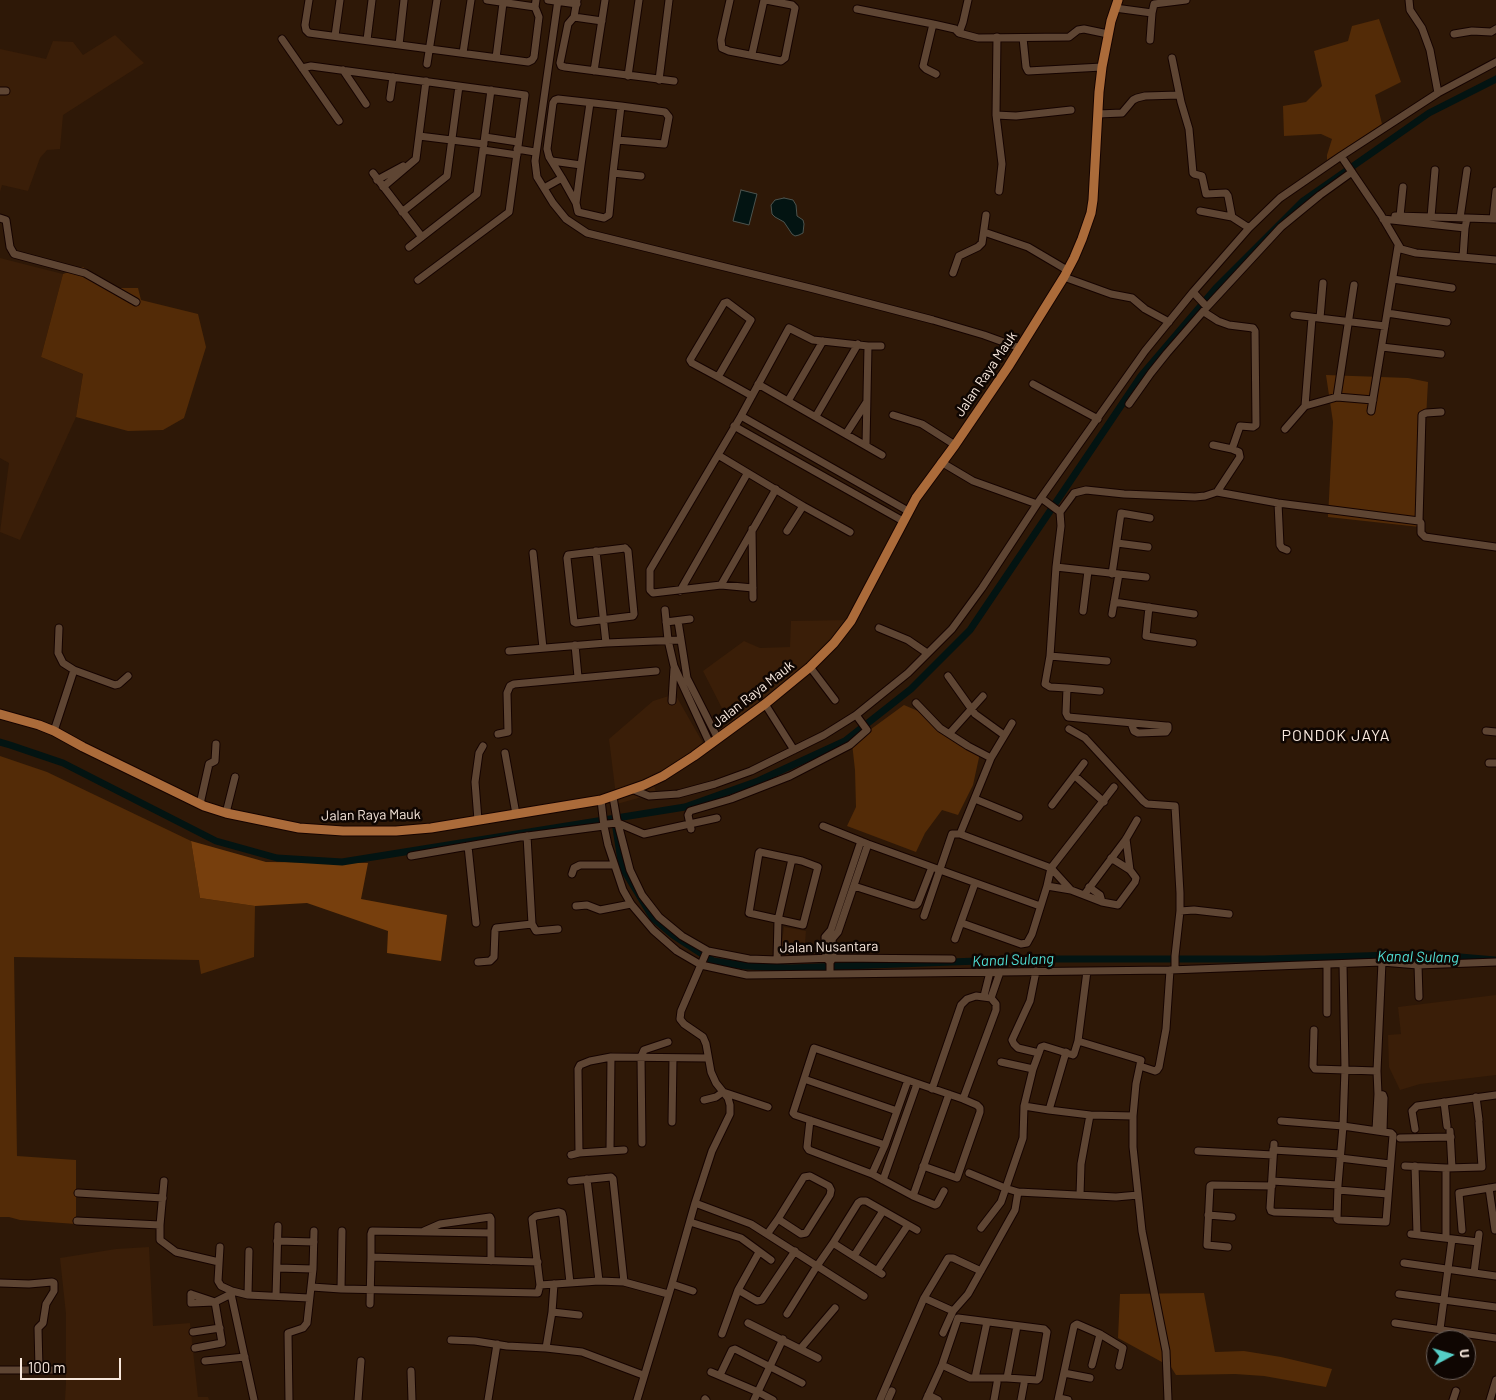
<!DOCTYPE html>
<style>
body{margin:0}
#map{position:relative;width:1496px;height:1400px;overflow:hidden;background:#2e1807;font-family:Barlow,sans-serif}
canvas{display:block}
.north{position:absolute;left:1426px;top:1330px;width:50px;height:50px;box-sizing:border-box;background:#0f0602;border:1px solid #6c605a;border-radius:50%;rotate:84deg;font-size:14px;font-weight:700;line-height:20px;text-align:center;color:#f8e8dd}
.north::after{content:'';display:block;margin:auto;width:18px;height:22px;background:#55cec6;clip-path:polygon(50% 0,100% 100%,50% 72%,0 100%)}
.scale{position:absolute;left:20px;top:1358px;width:101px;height:22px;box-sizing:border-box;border:2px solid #f8e8dd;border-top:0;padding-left:6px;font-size:15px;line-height:18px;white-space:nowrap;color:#f8e8dd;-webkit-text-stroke:4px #0f0602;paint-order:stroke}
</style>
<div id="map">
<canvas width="1496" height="1400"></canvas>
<div class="north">U</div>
<div class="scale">100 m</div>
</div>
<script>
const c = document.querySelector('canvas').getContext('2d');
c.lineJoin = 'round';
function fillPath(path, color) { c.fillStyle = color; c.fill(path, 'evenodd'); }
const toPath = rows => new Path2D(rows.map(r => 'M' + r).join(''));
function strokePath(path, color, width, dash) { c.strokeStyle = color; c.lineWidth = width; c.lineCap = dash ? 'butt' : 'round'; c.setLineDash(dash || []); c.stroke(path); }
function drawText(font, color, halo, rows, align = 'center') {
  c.font = font + ' Barlow,sans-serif'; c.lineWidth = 5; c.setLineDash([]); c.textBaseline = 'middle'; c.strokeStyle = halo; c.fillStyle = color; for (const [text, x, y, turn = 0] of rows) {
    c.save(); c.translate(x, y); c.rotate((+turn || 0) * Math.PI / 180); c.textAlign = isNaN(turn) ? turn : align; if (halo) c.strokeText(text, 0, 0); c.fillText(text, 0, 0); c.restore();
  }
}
const built = toPath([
 [115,35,144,63,63,115,60,149,47,150,40,158,28,191,2,185,0,192,0,49,46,59,53,41,73,42,83,55],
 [0,258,63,274,41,357,83,374,76,417,20,540,0,532,9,463,0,458],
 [851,620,825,655,785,694,654,785,656,793,617,804,609,739,653,701,675,694,703,743,729,722,703,671,744,641,760,648,790,647,791,621],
 [784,927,806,931,804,956,780,956],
 [1496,995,1496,1075,1420,1084,1400,1090,1389,1067,1388,1035,1401,1034,1398,1007],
 [149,1247,153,1326,190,1323,198,1397,208,1397,209,1400,65,1400,66,1383,66,1314,60,1258,116,1249]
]);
const green = toPath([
 [1379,19,1401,82,1375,95,1382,124,1327,160,1327,155,1332,139,1321,134,1284,136,1283,106,1306,102,1322,86,1314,51,1348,41,1352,26],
 [83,267,109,288,138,288,141,300,198,314,206,347,184,418,163,430,128,431,76,417,83,374,41,357,63,274],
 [1326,375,1408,378,1428,382,1420,527,1328,517,1333,422],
 [904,705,925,714,980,753,973,785,958,815,942,810,925,833,916,852,847,826,856,807,855,770,852,743],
 [0,756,47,772,191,841,200,898,255,906,254,957,201,974,199,960,14,957,17,1156,76,1160,76,1224,20,1220,9,1217,0,1217],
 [1204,1293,1215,1352,1244,1351,1281,1357,1332,1369,1326,1387,1264,1376,1235,1374,1176,1375,1171,1367,1118,1338,1120,1294]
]);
const forest = toPath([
 [191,841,266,862,368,863,361,899,447,915,441,961,387,953,388,931,307,903,255,906,200,898]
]);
const water = toPath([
 [741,190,757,194,749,225,733,221,741,190],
 [784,198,793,200,796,205,797,216,803,220,804,224,803,233,799,235,795,236,792,234,784,222,775,217,772,214,771,205,775,200,784,198]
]);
const canal = toPath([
 [0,742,10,745,63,763,216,841,277,858,342,862,685,807,758,781,845,741,911,689,970,630,1141,376,1216,288,1303,201,1429,113,1496,79],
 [615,822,622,867,653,918,673,935,713,961,746,966,791,968,1031,959,1265,959,1425,954,1495,960]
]);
const minor = toPath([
 [309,0,305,25,306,30,309,33,528,62,532,60,534,57,539,17,535,7,536,0],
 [487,0,535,7],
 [548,0,577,4],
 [558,0,535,161,537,177,553,203,566,219,587,233,814,289,933,320,984,335,1020,348],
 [577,0,574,17,568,24,560,63,561,66,565,67,674,81],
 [730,0,721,40,722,48,729,51,781,61,785,58,795,8,792,5,766,0],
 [1409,0,1410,10,1422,28,1430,50,1438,93],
 [1115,8,1152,13],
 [857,9,933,24,955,29,959,33,978,38,1069,37,1078,30,1084,29,1108,34],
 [574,17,602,21],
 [933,24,923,66,926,69,936,74],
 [959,33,963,22,968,0],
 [1454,34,1472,31,1491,32,1496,29],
 [335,36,340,0],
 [997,37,996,115,1002,164,999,191],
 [1023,38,1026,67,1028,71,1102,67],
 [282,39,339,121],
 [367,40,372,0],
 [1150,40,1152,13,1154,4,1186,0],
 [399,45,404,0],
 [463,53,471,0],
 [752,54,764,0],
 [496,58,503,3],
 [1172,58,1181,102,1189,129,1193,173,1194,174,1202,176,1206,194,1226,193,1228,196,1232,217],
 [427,64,437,0],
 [302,68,311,66,525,95,509,212,418,280],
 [343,70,366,104],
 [594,71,605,0],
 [628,76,639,0],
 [659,80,669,0],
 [0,91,6,91],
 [390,98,393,77],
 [1098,114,1122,113,1133,100,1137,98,1145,96,1179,95],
 [996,115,1016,116,1071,110],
 [419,136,484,144],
 [485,137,518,142],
 [617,140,664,144,669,117,665,112,621,106,558,99,555,100,553,103,547,149,549,157,562,178,576,203,578,212,604,218,609,215,613,173,621,106],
 [517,149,535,152],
 [483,150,517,155],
 [1341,156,1381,215,1401,249,1416,253,1496,260],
 [552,161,581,165,590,103],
 [373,173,422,237],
 [613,173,641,176],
 [377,180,403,166],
 [383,187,416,159,426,81],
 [544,188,562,178],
 [576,203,581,165],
 [1200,211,1232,217,1249,228],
 [402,212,447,176,459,86],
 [1395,216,1467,218],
 [1400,216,1403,187],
 [1431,217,1435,170],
 [0,218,6,220,10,247,14,254,85,273,136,302],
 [1460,218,1467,170],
 [1383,219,1465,228,1467,218,1496,219],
 [1493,219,1496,191],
 [984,232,1028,247,1067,270],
 [409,247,477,194,491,90],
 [1463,257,1465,228],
 [953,273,959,256,978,247,982,243,986,215],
 [1064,277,1111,294,1132,298,1145,309,1169,322],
 [1393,279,1452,288],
 [1193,292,1207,307],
 [1204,312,1218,321,1229,325,1253,328,1255,331,1256,425,1253,427,1240,426,1232,449],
 [1387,313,1447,322],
 [1294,315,1385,326],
 [1320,318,1323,283],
 [1382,347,1441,354],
 [718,377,751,320,727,302,724,303,690,360,692,363,718,377,752,396],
 [758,384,882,455],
 [1033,384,1098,419],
 [1337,397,1354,285],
 [788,401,823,341],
 [1129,404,1151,373,1167,353,1207,307,1281,227,1320,195,1352,172],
 [1305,406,1312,318],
 [1371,411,1398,246],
 [893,415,922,424,955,445],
 [741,416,908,511],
 [816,416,858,344],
 [734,426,903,521],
 [1285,429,1305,406,1337,397,1373,400],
 [846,434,866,403],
 [866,445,868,346],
 [1213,445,1232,449,1239,452,1240,457,1217,492,1278,503,1419,521,1421,523,1421,533,1425,537,1496,547],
 [718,455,803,506,850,532],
 [941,462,973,481,1037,504],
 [1041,498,1060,512,1061,526,1056,567,1050,656,1045,684,1050,687,1067,688,1066,713,1068,717,1166,726,1168,726,1168,729,1166,732,1138,733,1134,731,1131,723],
 [1278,503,1280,545,1282,548,1287,550],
 [1060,512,1074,493,1086,490,1124,494,1195,497,1205,496,1217,492],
 [1419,521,1422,415,1426,413,1441,412],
 [752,529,753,598],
 [787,531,803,506],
 [1117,543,1148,547],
 [625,548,628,551,634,614,633,616,576,623,574,622,567,558,568,555,625,548],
 [596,551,606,643],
 [533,553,543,648],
 [1056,567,1146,577],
 [1112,574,1121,513,1150,518],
 [721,585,776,489],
 [753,588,721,585,653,593,650,590,650,570,741,416,789,328,813,340,868,346,881,346],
 [680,591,747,474],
 [1114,602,1194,614],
 [1149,607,1146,636,1193,643],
 [665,610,668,640,674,666,710,744],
 [1083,611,1088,571],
 [1112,614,1119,574],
 [678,621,687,678,718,739],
 [666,622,690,619],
 [59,628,58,653,63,663,74,670,115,685,119,684,128,676],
 [879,628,908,640,927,653],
 [575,645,578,677],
 [509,651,606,643,680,640],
 [1050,656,1107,661],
 [810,667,835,700],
 [948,676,975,714,1004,735],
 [1067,688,1100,691],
 [672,701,674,669],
 [916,703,940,728,968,746,991,758],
 [765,704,794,750],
 [1069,729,1085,738,1143,801,1147,804,1175,806,1180,893,1180,911,1175,956,1175,970],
 [54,731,74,670],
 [1486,731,1496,732],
 [498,734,508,732,507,693,510,686,514,684,656,671],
 [949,734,983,696],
 [505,753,516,814],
 [1489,763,1496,763],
 [1075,776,1104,802],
 [634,790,649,796,678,794,715,784,751,771,824,735,856,715,908,673,952,629,982,588,1041,498,1145,351,1193,292,1249,228,1280,198,1341,156,1438,93,1496,62],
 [613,797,617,820,630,870,642,895,659,917,682,936,708,951],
 [975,799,1019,817],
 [601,800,604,826,608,845,623,890,631,904,653,930,677,951,701,965,747,975,1170,970,1382,962,1418,965,1496,962],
 [200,804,209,764,215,761,216,744],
 [1052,805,1084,763],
 [226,813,235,777],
 [478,820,475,782,479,753,483,746],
 [823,826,868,844,1040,906],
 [691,829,688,815,690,811,731,799,790,776,850,745,867,730,856,715],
 [960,834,1051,868,1071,890],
 [1126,839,1130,870],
 [468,846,476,923],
 [760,852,802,861,818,867,803,925,749,913,759,853,760,852],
 [411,856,520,837,604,826,607,824,618,823,644,834,717,818],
 [572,874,574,868,580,865,614,865],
 [854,886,913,905,916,905,918,903,932,867],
 [1047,886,1071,890,1102,902,1118,905,1135,882,1136,878,1130,870,1111,858],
 [1089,887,1100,895,1102,902],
 [1084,895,1126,839,1137,820],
 [576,906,587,905,600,910,631,904],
 [1180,911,1194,910,1229,914],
 [924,916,952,834,960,834,991,758,1012,723],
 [962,923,1021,944,1027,943,1032,934,1047,886,1051,868,1114,787],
 [532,924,536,931,558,929],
 [955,939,975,883],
 [777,960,778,920,792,859],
 [831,961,833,958,832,939,838,932,868,844],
 [478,962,490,961,494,957,495,931,496,928,532,924,527,836],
 [1418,965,1419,997],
 [1036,971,1030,1001,1012,1040,1014,1044,1018,1048,1039,1053],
 [830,974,830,962,826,958,825,937,831,930,861,841],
 [984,996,990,972],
 [991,998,1000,972],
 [1327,1013,1327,965],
 [1314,1030,1313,1066,1315,1069,1377,1071],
 [1078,1041,1141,1060,1136,1084,1133,1116,1133,1147,1142,1231,1166,1351,1168,1400],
 [1001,1062,1033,1069],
 [1140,1066,1155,1071,1157,1070,1159,1067,1166,1029,1170,970],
 [804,1079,897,1111],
 [932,1089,961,1005,967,999,976,996,991,998,996,1004,996,1010,963,1099],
 [1378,1094,1383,1095,1384,1098,1383,1131],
 [1476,1097,1479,1120],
 [704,1100,716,1097,723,1092,768,1107],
 [1444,1102,1447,1126],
 [1024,1106,1049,1110,1066,1052],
 [1049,1110,1090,1115],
 [810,1120,807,1147,809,1150,872,1174,913,1196],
 [1281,1121,1343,1126,1391,1133,1393,1135,1386,1222,1339,1220,1337,1219,1338,1185,1343,1126,1345,1069,1343,964],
 [672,1122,673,1058],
 [1415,1129,1412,1111,1417,1106,1496,1095],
 [1376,1130,1378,1094,1377,1071,1382,962],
 [1450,1131,1452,1168],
 [1400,1138,1451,1137],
 [642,1143,641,1057,644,1050,668,1042],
 [1274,1144,1270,1208,1271,1211,1274,1212,1337,1214],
 [885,1145,795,1115,793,1113,814,1048,963,1099,977,1105,980,1108,980,1112,957,1178,923,1166],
 [610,1150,611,1057],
 [1273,1150,1340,1154],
 [1198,1151,1273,1155],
 [579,1153,578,1069,580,1065,590,1061,611,1057,708,1058],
 [571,1155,579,1153,624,1150],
 [1340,1158,1390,1164],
 [1405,1166,1446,1168,1482,1167,1479,1123],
 [1415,1166,1417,1234],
 [969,1173,1005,1188,1018,1192,1116,1197,1138,1195],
 [872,1174,885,1145,908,1080],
 [587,1179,599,1281],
 [883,1180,917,1084],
 [164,1181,160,1225,160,1240,176,1252,219,1262],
 [571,1181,611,1177,613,1179,624,1282,668,1294],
 [1272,1181,1338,1185],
 [1489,1188,1495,1230],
 [1338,1190,1388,1194],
 [944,1191,937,1204,935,1205,913,1196,949,1094],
 [78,1193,163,1198],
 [1080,1195,1081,1164,1090,1115,1133,1116],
 [695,1203,751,1224,817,1266,833,1243,858,1203,861,1201,866,1201,917,1230],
 [1208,1215,1232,1217],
 [77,1221,160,1225],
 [690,1222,741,1238,771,1260],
 [981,1228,1001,1202,1023,1138,1024,1106,1033,1069,1041,1047,1044,1046,1073,1055,1074,1054,1078,1041,1087,971],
 [1462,1230,1459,1193,1496,1187],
 [424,1231,440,1224,490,1217,491,1219,491,1261],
 [768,1233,778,1219,804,1177,810,1176,829,1186,831,1190,830,1195,806,1233,801,1234,778,1219],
 [1411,1234,1478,1242],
 [1446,1238,1446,1168],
 [277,1241,314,1242],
 [833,1243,882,1274],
 [220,1247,218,1281,221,1286,232,1291,248,1295,309,1298],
 [1228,1247,1207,1245,1210,1186,1212,1185,1272,1186],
 [854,1256,883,1211],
 [371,1257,538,1262],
 [1404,1263,1496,1276],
 [277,1268,313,1269],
 [877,1271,908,1225],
 [1474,1273,1479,1234],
 [0,1283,29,1284,52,1282,54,1283,54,1291,46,1304,43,1323,38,1328,39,1369],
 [672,1284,693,1291],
 [540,1285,599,1281,624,1282],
 [312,1287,341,1289,538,1293,540,1285,532,1219,536,1216,559,1212,562,1213,563,1217,570,1283],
 [341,1289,342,1231],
 [738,1290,757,1301,762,1300,795,1251],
 [191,1294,215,1302,191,1303,191,1294],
 [231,1294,254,1400],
 [1399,1294,1496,1307],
 [248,1295,249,1251],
 [276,1296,278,1226],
 [924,1298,953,1311,968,1294,1015,1210,1018,1192],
 [370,1304,371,1257,371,1234,372,1231,490,1233],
 [552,1312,579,1315],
 [787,1314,817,1266,864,1296],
 [748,1323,818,1358],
 [1395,1323,1496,1338],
 [1440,1329,1452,1239],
 [193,1332,220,1328],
 [943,1333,953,1311],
 [722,1334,738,1290,758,1254],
 [451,1340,475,1341,507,1346,546,1348,582,1352,643,1375],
 [195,1348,222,1343,215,1302,231,1294,232,1291],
 [546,1348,552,1312,554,1284],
 [801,1348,835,1308],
 [205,1361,245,1357],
 [1092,1365,1100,1334],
 [0,1370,61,1370],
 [411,1371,412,1400],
 [711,1372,758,1392,773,1400],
 [1064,1373,1090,1378],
 [720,1375,732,1350,735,1349,802,1383],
 [975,1378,987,1322],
 [1007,1378,1017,1326],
 [928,1395,938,1400],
 [1059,1398,1068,1400],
 [705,1399,706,1400],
 [289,1400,288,1333,303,1328,307,1323,313,1269,314,1231],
 [358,1400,361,1361],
 [488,1400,497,1344],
 [637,1400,672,1284,695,1203,712,1151,730,1114,730,1105,728,1098,716,1083,711,1072,706,1044,703,1037,684,1024,680,1019,681,1011,706,953,708,951,749,959,777,960,833,958,952,959],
 [754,1400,783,1339],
 [880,1400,924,1298,948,1258,953,1258,981,1271],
 [888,1400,892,1391],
 [926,1400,942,1365,958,1318,1044,1329,1047,1332,1039,1378,1037,1380,1007,1378,970,1378,942,1365],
 [994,1400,997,1383],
 [1021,1400,1024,1384],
 [1058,1400,1074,1326,1077,1324,1100,1334,1123,1348,1119,1366],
 [1453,1400,1456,1391],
 [1490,1400,1496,1380]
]);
const major = toPath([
 [0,714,39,725,54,731,83,747,204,806,226,813,299,828,343,831,396,831,431,828,601,800,644,785,663,776,694,756,765,704,810,667,834,643,851,621,916,498,955,445,1008,367,1064,277,1074,258,1082,239,1091,213,1093,200,1099,92,1102,67,1111,21,1118,0]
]);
const streetNames = [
 ["Jalan Raya Mauk",986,374,-56],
 ["Jalan Raya Mauk",753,694,-38],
 ["Jalan Raya Mauk",371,815,-1],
 ["Jalan Nusantara",829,947,-1]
];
const waterNames = [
 ["Kanal Sulang",1418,957,1],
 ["Kanal Sulang",1013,960,-2]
];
const quarterNames = [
 ["PONDOK JAYA",1336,736]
];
fillPath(built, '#3a1e08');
fillPath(green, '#532b07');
fillPath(forest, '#773f0d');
fillPath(water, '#031412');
strokePath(water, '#4c544f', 1);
strokePath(canal, '#031412', 7);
strokePath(minor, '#150300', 9);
strokePath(major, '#150300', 11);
strokePath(minor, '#5e4533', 7);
strokePath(major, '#ab6b3a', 9);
drawText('14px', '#f8e8dd', '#0f0602', streetNames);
drawText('italic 15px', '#4fded5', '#0f0602', waterNames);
c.letterSpacing = '1px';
drawText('16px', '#f8e8dd', '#0f0602', quarterNames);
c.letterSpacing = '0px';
</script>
